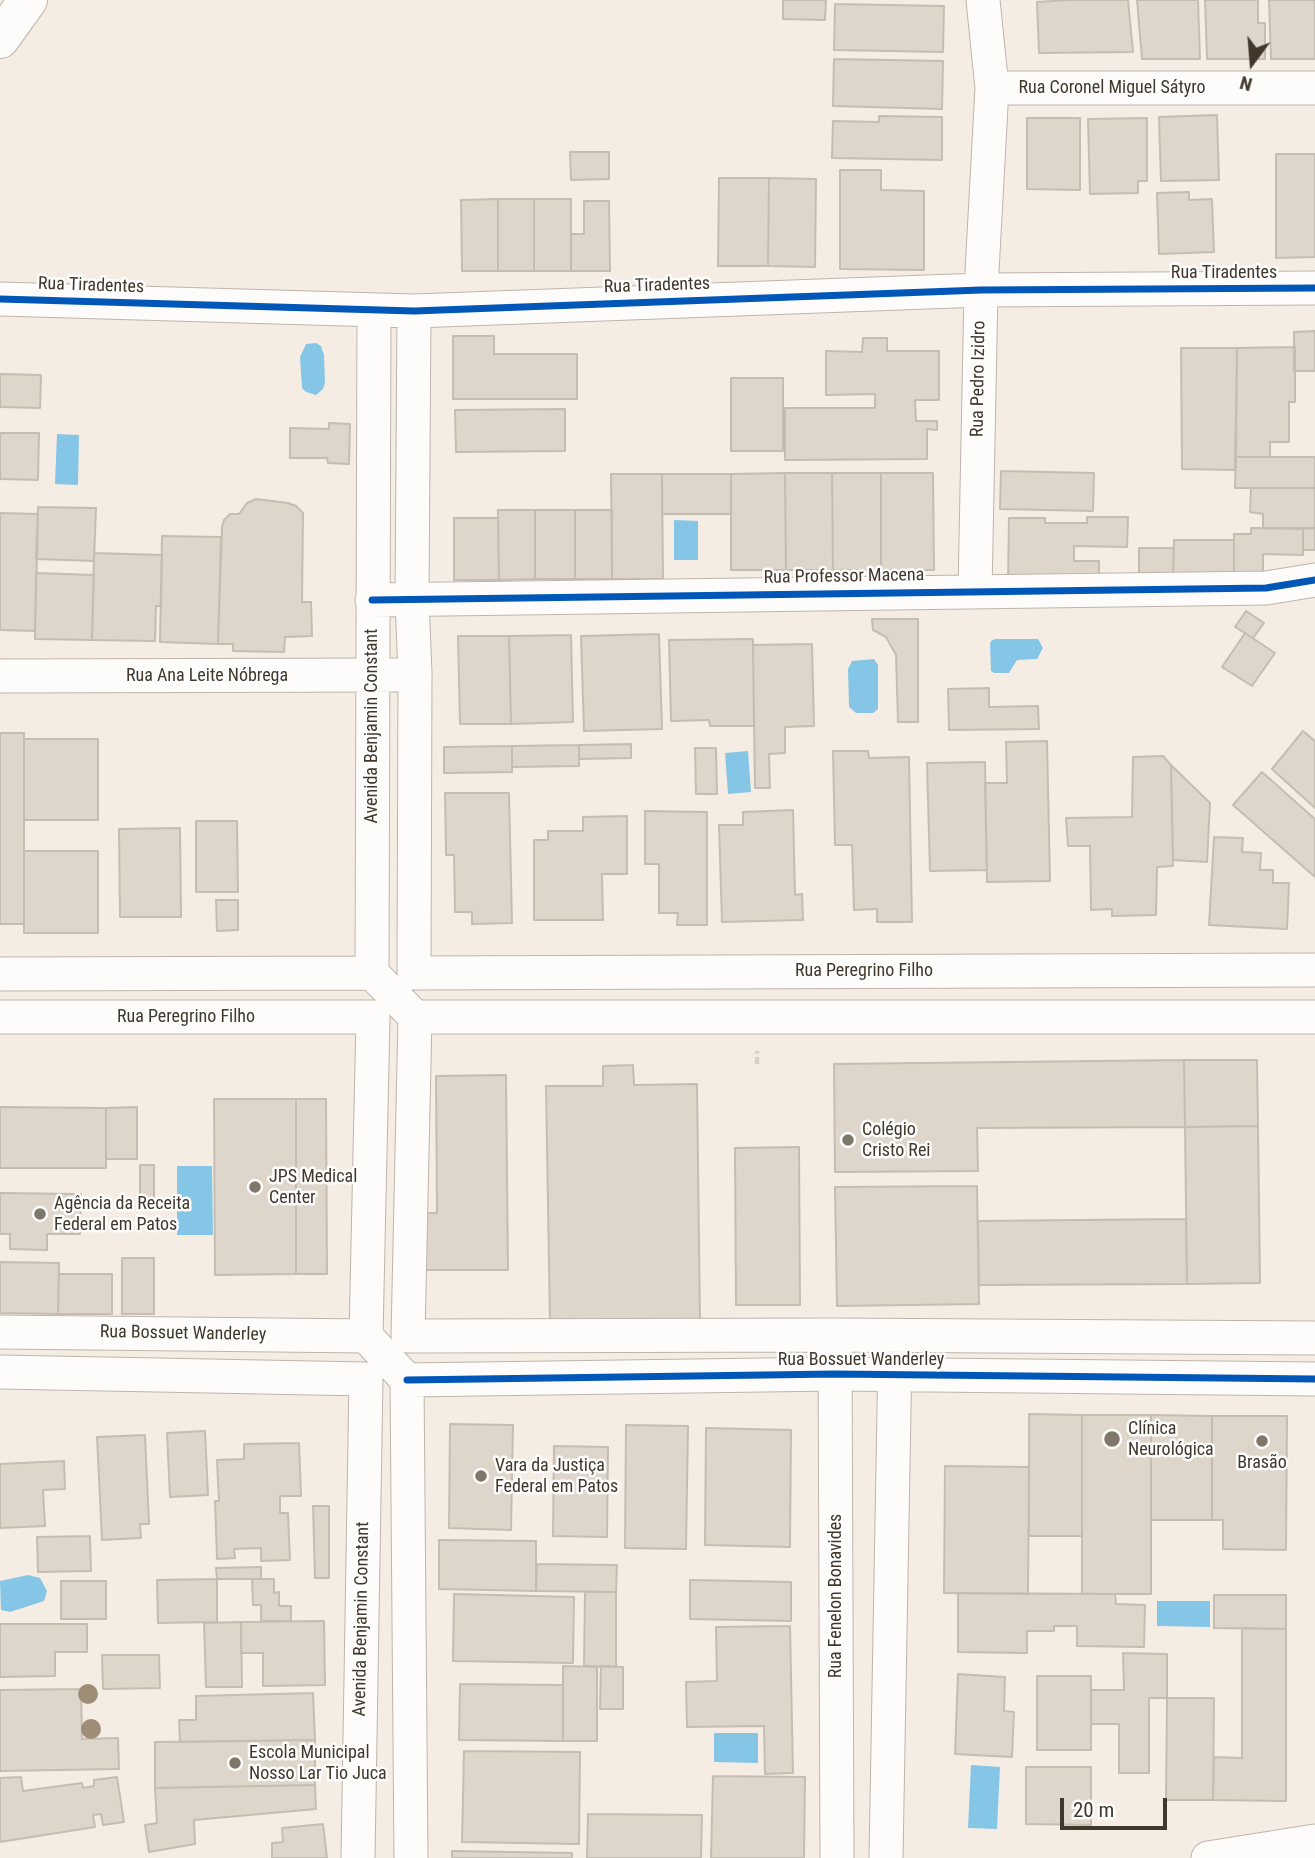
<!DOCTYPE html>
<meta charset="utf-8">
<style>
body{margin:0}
#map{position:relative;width:1315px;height:1858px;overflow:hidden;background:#f5ede3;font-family:"Roboto Condensed",sans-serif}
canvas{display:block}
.north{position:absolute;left:1217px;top:28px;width:70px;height:70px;-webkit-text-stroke:5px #fdfdfd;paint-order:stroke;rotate:196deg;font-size:19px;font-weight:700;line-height:28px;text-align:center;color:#41382b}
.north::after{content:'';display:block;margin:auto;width:24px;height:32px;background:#41382b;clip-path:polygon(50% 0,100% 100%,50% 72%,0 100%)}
.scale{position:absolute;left:1060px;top:1798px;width:107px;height:32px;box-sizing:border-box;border:4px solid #41382b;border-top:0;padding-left:9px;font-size:21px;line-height:24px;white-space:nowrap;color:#41382b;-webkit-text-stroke:5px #fdfdfd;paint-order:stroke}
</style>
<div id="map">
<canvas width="1315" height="1858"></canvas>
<div class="north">N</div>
<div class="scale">20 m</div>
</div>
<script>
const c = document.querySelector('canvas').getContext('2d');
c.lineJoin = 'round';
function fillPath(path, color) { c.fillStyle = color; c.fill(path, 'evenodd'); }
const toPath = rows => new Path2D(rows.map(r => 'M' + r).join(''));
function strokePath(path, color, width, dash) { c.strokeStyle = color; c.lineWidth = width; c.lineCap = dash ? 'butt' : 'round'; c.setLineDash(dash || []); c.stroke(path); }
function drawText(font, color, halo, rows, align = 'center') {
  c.font = font + ' "Roboto Condensed",sans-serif'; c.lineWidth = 5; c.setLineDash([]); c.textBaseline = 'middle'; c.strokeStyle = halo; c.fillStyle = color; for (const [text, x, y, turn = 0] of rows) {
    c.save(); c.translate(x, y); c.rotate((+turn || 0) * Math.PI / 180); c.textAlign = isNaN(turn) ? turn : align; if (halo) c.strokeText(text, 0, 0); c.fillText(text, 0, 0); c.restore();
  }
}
const water = toPath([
 [316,343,321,346,324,355,325,383,323,389,316,395,306,392,302,388,300,357,306,344],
 [57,434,79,435,78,485,55,484],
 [674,520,698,521,698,560,674,560],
 [995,639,1038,639,1043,648,1037,659,1017,660,1009,673,994,673,991,671,990,644,991,641],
 [874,659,878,665,878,709,873,713,856,713,849,707,848,669,852,661],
 [748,751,751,792,728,794,725,753],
 [177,1166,212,1166,213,1235,177,1235],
 [28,1575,40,1578,47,1591,44,1601,10,1612,1,1610,0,1581],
 [1157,1601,1210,1601,1210,1627,1157,1626],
 [714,1733,758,1733,758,1763,714,1762],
 [971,1765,1000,1767,997,1829,968,1828]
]);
const building = toPath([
 [783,0,826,0,825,20,783,19,783,0],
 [1069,0,1128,0,1133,52,1039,53,1037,2,1069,0],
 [1137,0,1198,0,1200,59,1142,59,1137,0],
 [1205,0,1258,0,1258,23,1265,23,1265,59,1207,59,1205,0],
 [1269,0,1315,0,1315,59,1271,59,1269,0],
 [835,4,944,6,943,52,834,50,835,4],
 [834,59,943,61,942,109,833,106,834,59],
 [1217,115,1219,180,1161,181,1159,117,1217,115],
 [879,116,942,117,942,160,832,158,833,121,879,122,879,116],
 [1027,118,1080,118,1080,190,1027,189,1027,118],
 [1147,118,1147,181,1138,181,1138,193,1090,194,1088,119,1147,118],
 [570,152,609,152,609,179,571,180,570,152],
 [1276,154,1315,154,1315,257,1276,258,1276,154],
 [840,170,881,170,881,190,924,191,924,270,840,269,840,170],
 [719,178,769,178,768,266,718,266,719,178],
 [769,178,816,179,815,267,768,266,769,178],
 [1189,192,1189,200,1212,199,1214,252,1159,254,1157,193,1189,192],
 [498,199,498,271,462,271,461,200,498,199],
 [498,199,534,199,534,271,498,271,498,199],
 [534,199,571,199,571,271,534,271,534,199],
 [584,201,609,201,610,271,571,271,571,234,584,234,584,201],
 [1315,331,1315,371,1294,371,1294,332,1315,331],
 [453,336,494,336,494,354,577,354,577,399,453,399,453,336],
 [863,338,887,338,887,351,939,351,939,400,915,400,916,421,937,421,937,430,927,429,927,459,785,460,785,408,875,408,875,394,826,395,826,351,862,352,863,338],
 [1295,347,1295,402,1289,402,1289,442,1270,442,1270,457,1236,457,1237,348,1295,347],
 [1181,348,1237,348,1235,470,1182,469,1181,348],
 [0,374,41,375,40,408,0,407,0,374],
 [731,378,783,378,783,451,731,451,731,378],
 [565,409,565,451,456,452,455,410,565,409],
 [329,423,350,424,349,464,328,463,327,458,290,458,290,428,329,429,329,423],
 [0,433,39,433,38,480,0,479,0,433],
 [1236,457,1315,457,1315,488,1235,488,1236,457],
 [1001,471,1094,473,1093,511,1000,509,1001,471],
 [785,473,832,473,833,570,786,570,785,473],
 [785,473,786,570,731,570,731,474,785,473],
 [832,473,881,473,881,570,833,570,832,473],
 [881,473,933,473,934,570,881,570,881,473],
 [611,474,662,474,663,579,612,579,611,474],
 [662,474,731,474,731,514,662,514,662,474],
 [1251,488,1315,488,1315,528,1263,528,1263,514,1250,512,1251,488],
 [256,499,288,503,296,506,303,513,302,602,311,602,312,636,285,637,284,652,233,651,233,644,218,644,222,527,224,520,230,514,239,514,247,503,256,499],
 [38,507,96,508,94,561,36,559,38,507],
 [498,510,535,510,535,579,499,580,498,510],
 [535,510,575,510,575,579,535,579,535,510],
 [575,510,612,510,612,579,575,579,575,510],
 [0,513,38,514,35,631,0,630,0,513],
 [1087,517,1128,517,1127,547,1074,546,1074,561,1099,561,1099,582,1008,581,1009,518,1045,518,1045,523,1087,523,1087,517],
 [454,518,498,518,499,580,454,580,454,518],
 [1251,528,1303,529,1303,555,1263,554,1263,578,1234,579,1234,534,1251,534,1251,528],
 [1315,528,1315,550,1303,550,1303,529,1315,528],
 [162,536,221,537,218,644,160,642,162,536],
 [1174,540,1234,540,1234,579,1173,578,1174,540],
 [1139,548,1174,548,1173,578,1139,578,1139,548],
 [94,553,162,555,161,606,156,606,155,641,92,640,94,553],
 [36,573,94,575,92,640,35,639,36,573],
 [1246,611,1264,623,1253,638,1235,627,1246,611],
 [872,619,918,619,918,722,898,722,896,655,886,637,873,630,872,619],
 [1245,633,1275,653,1252,686,1222,667,1245,633],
 [659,634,662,729,584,731,581,636,659,634],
 [571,635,573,722,511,724,509,636,571,635],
 [458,636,509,636,511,724,460,724,458,636],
 [753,639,754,726,710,726,709,720,671,721,669,640,753,639],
 [812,644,814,726,785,727,785,753,769,754,770,788,755,788,753,645,812,644],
 [989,688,989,707,1038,706,1039,729,949,730,948,689,989,688],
 [1303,731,1315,741,1315,808,1272,769,1303,731],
 [0,733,24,733,24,924,0,924,0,733],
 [24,739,98,739,98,820,24,820,24,739],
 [1047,741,1050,881,987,882,985,783,1007,783,1006,742,1047,741],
 [631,744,631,758,579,759,579,745,631,744],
 [579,745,579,766,512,767,512,746,579,745],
 [512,746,512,772,444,773,444,747,512,746],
 [695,748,716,748,717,794,696,794,695,748],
 [833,751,868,751,869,758,909,757,912,922,877,922,877,909,854,910,852,845,835,845,833,751],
 [1163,756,1171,765,1173,866,1157,867,1156,915,1112,916,1112,909,1091,910,1090,846,1068,846,1066,818,1132,817,1133,757,1163,756],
 [985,762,987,870,930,871,927,763,985,762],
 [1171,765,1210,803,1207,862,1173,860,1171,765],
 [1262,772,1315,819,1315,877,1233,805,1262,772],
 [445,793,509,793,512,923,472,924,472,912,455,912,454,855,446,855,445,793],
 [793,810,795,895,802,894,803,920,722,922,719,825,743,825,743,812,793,810],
 [645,811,707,812,707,925,677,925,678,913,659,913,659,864,645,864,645,811],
 [627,816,627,874,602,874,603,920,534,920,534,840,548,840,548,831,583,831,583,817,627,816],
 [196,821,237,821,238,892,196,892,196,821],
 [180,828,181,917,120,917,119,829,180,828],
 [1214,837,1243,838,1242,852,1261,853,1260,870,1273,870,1273,883,1289,883,1287,929,1209,925,1214,837],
 [24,851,98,851,98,933,24,933,24,851],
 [216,900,238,900,238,930,217,931,216,900],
 [1184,1060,1185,1127,977,1128,978,1171,835,1172,834,1064,1184,1060],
 [1184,1060,1257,1060,1258,1126,1185,1127,1184,1060],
 [633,1065,634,1085,697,1084,700,1321,550,1323,546,1086,603,1086,603,1066,633,1065],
 [506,1075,508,1270,424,1270,424,1213,437,1213,436,1076,506,1075],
 [214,1099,296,1099,296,1274,215,1275,214,1099],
 [296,1099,326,1099,327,1274,296,1274,296,1099],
 [0,1107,106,1108,106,1168,0,1168,0,1107],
 [137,1107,137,1159,106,1159,106,1108,137,1107],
 [1258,1126,1260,1283,1187,1284,1185,1127,1258,1126],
 [799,1147,800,1305,736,1305,735,1148,799,1147],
 [140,1165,154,1165,154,1207,140,1207,140,1165],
 [977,1186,979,1304,837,1306,835,1187,977,1186],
 [0,1193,81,1194,80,1234,47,1234,47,1250,10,1249,10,1234,0,1234,0,1193],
 [1186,1219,1187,1284,979,1285,978,1221,1186,1219],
 [122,1258,154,1258,154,1314,122,1314,122,1258],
 [0,1262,59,1263,58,1314,0,1313,0,1262],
 [59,1274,112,1274,112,1314,58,1314,59,1274],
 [1029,1414,1082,1415,1082,1536,1029,1536,1029,1414],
 [1082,1415,1151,1415,1151,1594,1082,1594,1082,1415],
 [1151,1415,1212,1416,1212,1520,1151,1520,1151,1415],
 [1212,1416,1287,1416,1286,1550,1223,1549,1223,1520,1212,1520,1212,1416],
 [450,1424,513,1425,511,1530,449,1528,450,1424],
 [626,1425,688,1426,686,1549,625,1548,626,1425],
 [706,1428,791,1430,790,1547,705,1545,706,1428],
 [205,1431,208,1495,170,1497,167,1433,205,1431],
 [145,1435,149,1524,140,1524,141,1538,102,1540,97,1437,145,1435],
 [299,1443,301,1496,280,1496,280,1513,288,1513,290,1560,261,1561,261,1548,234,1549,235,1558,217,1559,215,1501,219,1501,217,1460,244,1459,244,1444,299,1443],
 [554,1446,608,1447,607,1537,553,1536,554,1446],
 [64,1461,65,1489,43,1490,45,1526,0,1528,0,1464,64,1461],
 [945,1466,1029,1467,1028,1594,944,1593,945,1466],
 [313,1506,329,1506,329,1578,315,1578,313,1506],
 [90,1536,91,1571,38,1572,37,1537,90,1536],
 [439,1540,536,1541,536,1591,439,1589,439,1540],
 [537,1564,617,1565,616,1592,536,1591,537,1564],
 [261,1567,261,1579,217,1579,216,1568,261,1567],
 [217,1579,217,1622,158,1623,157,1580,217,1579],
 [252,1579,274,1579,274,1593,279,1592,279,1606,291,1606,291,1621,261,1621,261,1605,253,1605,252,1579],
 [690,1580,791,1582,791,1621,690,1619,690,1580],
 [61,1581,106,1581,106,1619,61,1619,61,1581],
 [585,1592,616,1592,616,1667,584,1666,585,1592],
 [958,1593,1115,1594,1116,1604,1145,1605,1144,1647,1077,1646,1077,1626,1054,1626,1054,1631,1027,1631,1027,1653,958,1652,958,1593],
 [454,1594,574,1597,573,1663,453,1661,454,1594],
 [1214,1595,1286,1595,1286,1629,1214,1628,1214,1595],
 [324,1621,325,1685,263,1686,263,1653,241,1653,241,1622,324,1621],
 [241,1622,242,1687,206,1687,204,1623,241,1622],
 [0,1624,87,1624,87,1652,55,1652,55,1676,0,1677,0,1624],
 [790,1626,793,1773,765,1774,764,1726,687,1727,686,1682,717,1681,716,1627,790,1626],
 [1242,1628,1286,1629,1286,1801,1213,1800,1214,1757,1242,1758,1242,1628],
 [1123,1653,1167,1654,1167,1698,1149,1698,1149,1773,1119,1773,1119,1724,1091,1724,1091,1690,1124,1690,1123,1653],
 [102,1655,159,1655,160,1688,103,1689,102,1655],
 [563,1666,597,1667,597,1741,563,1741,563,1666],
 [601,1666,623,1667,623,1709,600,1709,601,1666],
 [958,1674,1005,1677,1004,1711,1014,1712,1012,1757,955,1754,958,1674],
 [1037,1676,1091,1676,1091,1750,1037,1750,1037,1676],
 [460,1684,563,1685,563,1741,459,1740,460,1684],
 [81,1689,82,1739,118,1738,119,1769,0,1771,0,1690,81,1689],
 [313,1693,315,1740,180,1742,179,1720,196,1720,196,1696,313,1693],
 [1167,1698,1214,1698,1213,1800,1166,1800,1167,1698],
 [315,1740,315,1785,155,1788,155,1742,315,1740],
 [464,1751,580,1752,579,1844,462,1842,464,1751],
 [1026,1767,1091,1767,1091,1825,1026,1824,1026,1767],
 [713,1776,805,1777,804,1858,711,1858,713,1776],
 [21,1777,23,1791,82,1783,83,1788,94,1786,94,1780,117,1777,124,1822,103,1825,101,1814,93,1815,95,1827,0,1842,0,1778,21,1777],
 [315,1785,316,1809,194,1820,195,1844,149,1852,145,1825,157,1823,155,1788,315,1785],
 [588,1814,702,1815,701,1858,587,1858,588,1814],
 [323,1824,327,1858,272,1858,272,1843,283,1842,282,1828,323,1824],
 [452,1851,572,1853,572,1858,452,1858,452,1851]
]);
const path = toPath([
 [757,1064,757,1051]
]);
const street = toPath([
 [992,88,1315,88],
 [0,299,414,311,981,290,1315,288],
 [975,591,981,290,992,88,983,0],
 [372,600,1266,588,1315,580],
 [0,676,395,675],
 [372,973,374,311],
 [372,973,415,1017],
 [414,973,1315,970],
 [414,973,415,673,412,600,414,311],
 [0,974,372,973],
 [0,1017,373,1017],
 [415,1017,1315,1017],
 [0,1332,366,1336],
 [366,1336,373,1017],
 [366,1336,407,1380],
 [408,1336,835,1335,1315,1338],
 [408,1336,415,1017],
 [835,1351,837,1858],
 [0,1372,366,1379],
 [407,1380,835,1374,1315,1379],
 [407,1380,411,1858],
 [358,1858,366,1379],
 [886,1858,895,1353],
 [1208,1858,1315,1841]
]);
const secondary = toPath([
 [0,39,28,0]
]);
const cycleway = toPath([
 [0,299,414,311,981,290,1315,288],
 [372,600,1266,588,1315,580],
 [407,1380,835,1374,1315,1379]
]);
const trees = [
 [88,1694],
 [91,1729]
];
const markers = [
 [848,1140,7,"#80776b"],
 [255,1187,7,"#80776b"],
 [40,1214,7,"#80776b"],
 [1112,1439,9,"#80776b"],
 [1262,1441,7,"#80776b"],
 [481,1476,7,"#80776b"],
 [235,1763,7,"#80776b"]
];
const streetNames = [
 ["Rua Coronel Miguel Sátyro",1112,88],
 ["Rua Tiradentes",1224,273],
 ["Rua Tiradentes",91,286,2],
 ["Rua Tiradentes",657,286,-2],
 ["Rua Pedro Izidro",979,379,-89],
 ["Rua Professor Macena",844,577,-1],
 ["Rua Ana Leite Nóbrega",207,676],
 ["Avenida Benjamin Constant",372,726,-90],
 ["Rua Peregrino Filho",864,971],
 ["Rua Peregrino Filho",186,1017],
 ["Rua Bossuet Wanderley",183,1334,1],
 ["Rua Bossuet Wanderley",861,1360],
 ["Rua Fenelon Bonavides",836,1596,-90],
 ["Avenida Benjamin Constant",362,1619,-89]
];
const poiNames = [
 ["Colégio",862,1130],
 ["Cristo Rei",862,1151],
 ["JPS Medical",269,1177],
 ["Center",269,1198],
 ["Agência da Receita",54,1204],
 ["Federal em Patos",54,1225],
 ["Clínica",1128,1429],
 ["Neurológica",1128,1450],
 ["Brasão",1262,1463,"center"],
 ["Vara da Justiça",495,1466],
 ["Federal em Patos",495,1487],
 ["Escola Municipal",249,1753],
 ["Nosso Lar Tio Juca",249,1774]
];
fillPath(water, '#85c6e6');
fillPath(building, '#ded6cb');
strokePath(building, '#c5bdb2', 2);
strokePath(street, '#bdb5ab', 35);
strokePath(secondary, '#bdb5ab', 40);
strokePath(path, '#d4d0cd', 4.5, [7, 3.5]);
strokePath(street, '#fefcfb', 33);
strokePath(secondary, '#fefcfb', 38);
strokePath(cycleway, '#0057b8', 7);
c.fillStyle = '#9f8e77';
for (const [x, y] of trees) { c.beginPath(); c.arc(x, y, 10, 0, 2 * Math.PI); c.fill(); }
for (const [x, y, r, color] of markers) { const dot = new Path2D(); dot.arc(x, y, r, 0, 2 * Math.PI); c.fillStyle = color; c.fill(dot); strokePath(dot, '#fdfdfd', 2.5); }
drawText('18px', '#41382b', '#fdfdfd', streetNames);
drawText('18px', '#41382b', '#fdfdfd', poiNames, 'left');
</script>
